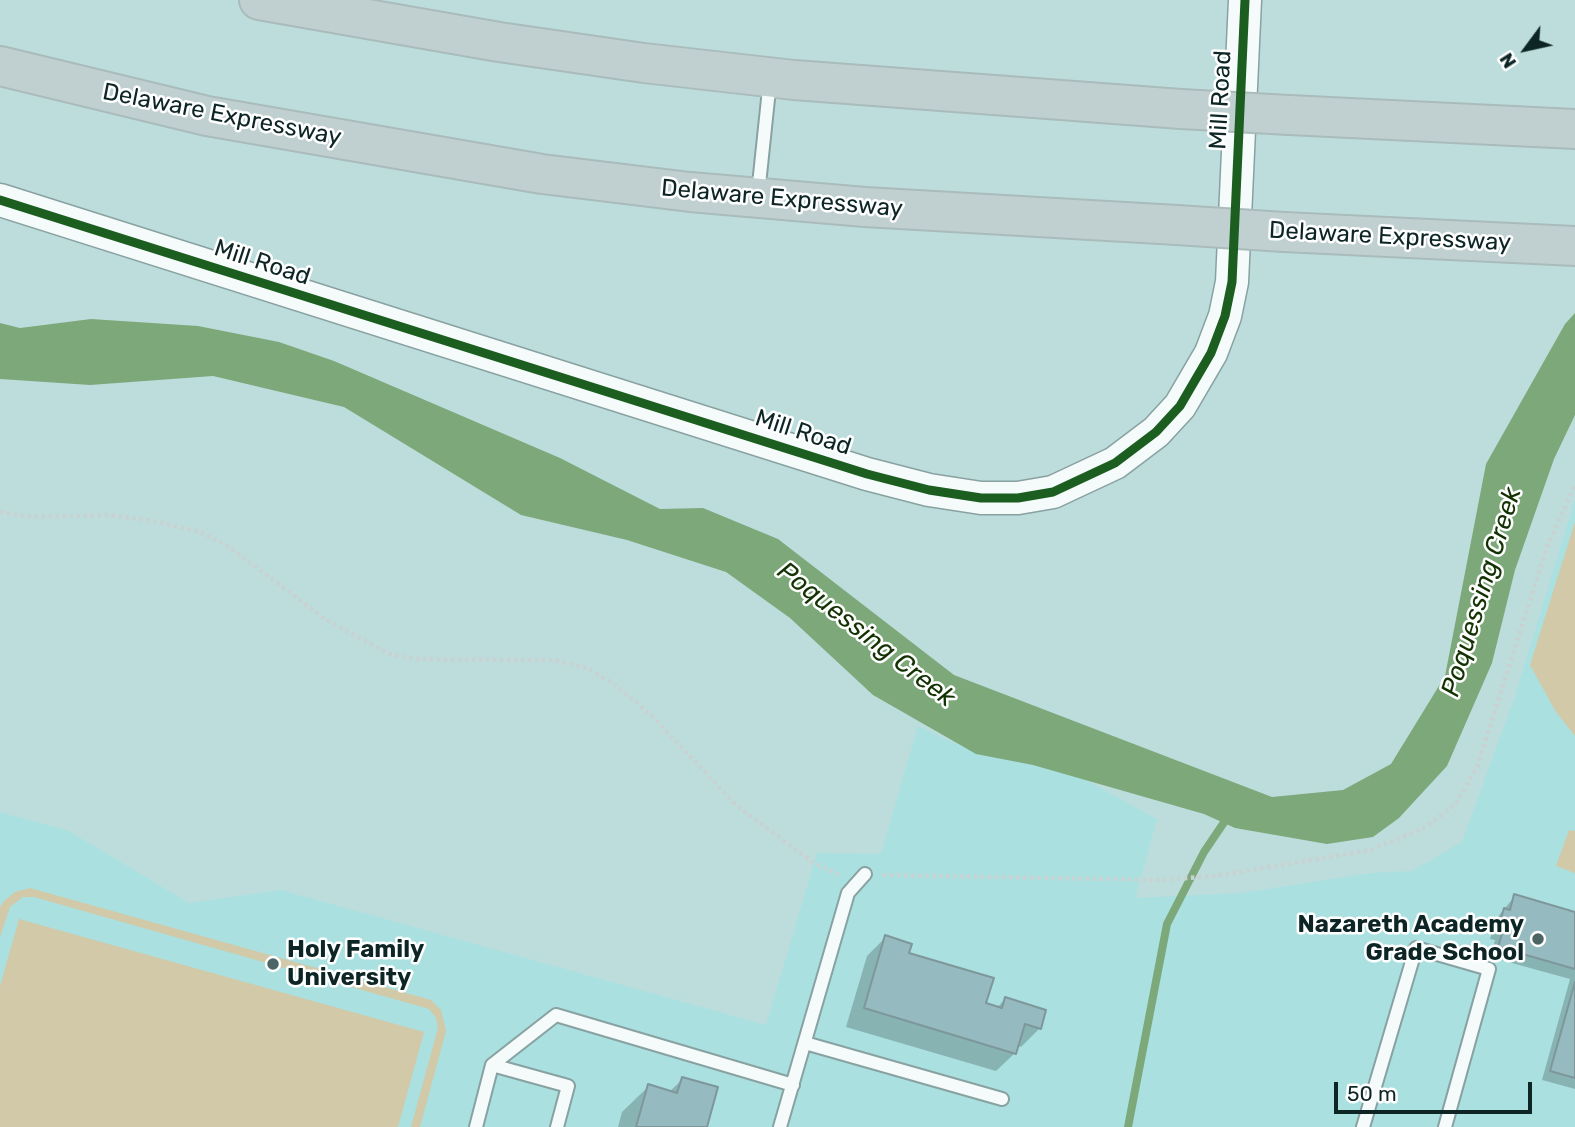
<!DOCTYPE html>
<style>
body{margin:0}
#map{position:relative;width:1575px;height:1127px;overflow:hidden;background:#bddddd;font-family:Rubik,sans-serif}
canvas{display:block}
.north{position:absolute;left:1491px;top:14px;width:70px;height:70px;-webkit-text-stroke:5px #fefefe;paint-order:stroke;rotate:237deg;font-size:19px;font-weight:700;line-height:28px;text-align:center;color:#0d2525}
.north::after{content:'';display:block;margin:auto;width:24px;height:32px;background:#0d2525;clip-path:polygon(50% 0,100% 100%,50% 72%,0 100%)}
.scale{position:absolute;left:1334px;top:1082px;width:198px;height:32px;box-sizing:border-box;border:4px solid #0d2525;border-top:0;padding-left:9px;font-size:21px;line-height:24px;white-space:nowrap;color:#0d2525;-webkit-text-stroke:5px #fefefe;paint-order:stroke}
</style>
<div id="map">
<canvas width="1575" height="1127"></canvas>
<div class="north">N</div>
<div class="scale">50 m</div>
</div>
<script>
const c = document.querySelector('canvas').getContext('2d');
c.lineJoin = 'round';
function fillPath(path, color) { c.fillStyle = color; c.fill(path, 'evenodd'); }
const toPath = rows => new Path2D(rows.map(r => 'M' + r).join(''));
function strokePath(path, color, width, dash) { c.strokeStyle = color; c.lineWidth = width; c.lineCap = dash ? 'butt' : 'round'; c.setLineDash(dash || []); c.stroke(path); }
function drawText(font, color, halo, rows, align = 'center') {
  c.font = font + ' Rubik,sans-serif'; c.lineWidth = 5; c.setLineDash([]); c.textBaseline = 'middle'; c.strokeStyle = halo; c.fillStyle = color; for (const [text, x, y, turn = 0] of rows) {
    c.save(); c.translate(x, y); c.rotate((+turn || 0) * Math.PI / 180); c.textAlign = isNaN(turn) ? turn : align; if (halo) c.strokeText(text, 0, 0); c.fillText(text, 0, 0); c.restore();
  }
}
const built = toPath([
 [1575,499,1575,1127,0,1127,0,812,69,831,189,903,281,890,766,1025,817,853,881,854,918,726,963,747,983,746,1056,764,1157,819,1135,898,1241,893,1371,873,1412,871,1462,842,1515,696]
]);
const green = toPath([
 [1575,522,1575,736,1556,712,1530,665],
 [1569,830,1575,831,1575,873,1556,866],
 [30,888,431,1000,441,1010,446,1031,420,1127,411,1127,438,1028,436,1018,429,1009,34,897,23,897,10,907,0,937,0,907,4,901,15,892],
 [19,919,424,1032,398,1127,0,1127,0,986]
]);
const water = toPath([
 [1575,313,1575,415,1554,459,1515,570,1492,663,1447,766,1399,818,1373,837,1327,844,1235,828,1204,814,1033,765,976,754,873,695,790,618,726,572,627,540,521,515,344,407,213,376,90,385,0,379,0,323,20,328,91,319,198,326,279,342,334,361,560,458,660,509,703,508,778,539,954,675,1272,797,1343,790,1391,764,1445,676,1486,464,1565,324]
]);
const shadow = toPath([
 [1515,896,1575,914,1575,1089,1542,1080,1570,979,1490,957,1495,940,1490,939,1496,919],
 [886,937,984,1005,997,1008,1005,999,1040,1028,1021,1047,1017,1045,1015,1053,996,1071,846,1027,867,956],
 [683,1079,705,1127,618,1127,622,1112,649,1086,669,1092]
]);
const stream = toPath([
 [1128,1127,1167,924,1204,852,1229,815]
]);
const building = toPath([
 [1514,894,1575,912,1575,969,1498,947,1503,931,1498,929,1504,908,1510,910,1514,894],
 [885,935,912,944,909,953,994,978,986,1003,1002,1008,1005,997,1046,1010,1041,1029,1025,1024,1016,1054,864,1008,885,935],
 [1575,982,1575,1078,1550,1071,1575,982],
 [682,1077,718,1087,707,1127,636,1127,648,1084,677,1093,682,1077]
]);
const path = toPath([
 [0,512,32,517,108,515,153,521,200,532,229,547,325,619,389,654,415,659,554,660,587,668,614,684,651,715,736,805,814,863,839,875],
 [883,875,1159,880,1215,876,1371,850,1424,828,1456,804,1477,767,1547,547,1575,485]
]);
const service = toPath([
 [758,194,770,80],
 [805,1043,1002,1099],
 [492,1065,568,1086,557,1127],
 [476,1127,492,1065,556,1015,793,1085],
 [780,1127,848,893,865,874],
 [1363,1127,1416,948,1489,969,1445,1127]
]);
const tertiary = toPath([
 [0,200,867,474,929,490,981,498,1018,498,1053,492,1115,463,1156,432,1180,406,1211,353,1225,316,1232,282,1245,0]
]);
const motorway = toPath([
 [259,0,499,42,644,63,794,80,1181,109],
 [0,66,207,116,542,174,690,192,865,207,1177,225],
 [1289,115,1575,129],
 [1284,232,1575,246]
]);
const motorwayBridge = toPath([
 [1181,109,1289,115],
 [1177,225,1284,232]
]);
const cycleway = toPath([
 [0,200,867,474,929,490,981,498,1018,498,1053,492,1115,463,1156,432,1180,406,1211,353,1225,316,1232,282,1245,0]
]);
const markers = [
 [1538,939,7,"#4b6565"],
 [273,964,7,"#4b6565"]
];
const streetNames = [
 ["Mill Road",1221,100,-87],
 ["Delaware Expressway",222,115,11],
 ["Delaware Expressway",782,199,5],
 ["Delaware Expressway",1390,237,3],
 ["Mill Road",262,263,18],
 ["Mill Road",803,433,18]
];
const poiNames = [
 ["Nazareth Academy",1524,925],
 ["Grade School",1524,953],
 ["Holy Family",287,950,"left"],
 ["University",287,978,"left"]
];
const waterNames = [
 ["Poquessing Creek",1482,592,-73],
 ["Poquessing Creek",866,635,38]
];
fillPath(built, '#aae0e0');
fillPath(green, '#d1c9a7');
fillPath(water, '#7da87a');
fillPath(shadow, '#0003');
strokePath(stream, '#7da87a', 8);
fillPath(building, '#95babf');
strokePath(building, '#7e979a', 2);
strokePath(service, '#88a1a1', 16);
strokePath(tertiary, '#88a1a1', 35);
strokePath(motorway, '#abb', 42);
strokePath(path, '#c8d2d2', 4.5, [3.5, 3.5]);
strokePath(service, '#f5fafa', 12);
strokePath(tertiary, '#f5fafa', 32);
strokePath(motorway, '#c0d0d0', 38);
strokePath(motorwayBridge, '#abb', 42, []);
strokePath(motorwayBridge, '#c0d0d0', 38);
strokePath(cycleway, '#1b5e20', 9);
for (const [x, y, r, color] of markers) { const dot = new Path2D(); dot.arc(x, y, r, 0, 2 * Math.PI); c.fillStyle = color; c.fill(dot); strokePath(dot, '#fefefe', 2.5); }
drawText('24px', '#0d2525', '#fefefe', streetNames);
drawText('bold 24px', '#0d2525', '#fefefe', poiNames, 'right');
drawText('italic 26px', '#123202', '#fefefe', waterNames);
</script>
